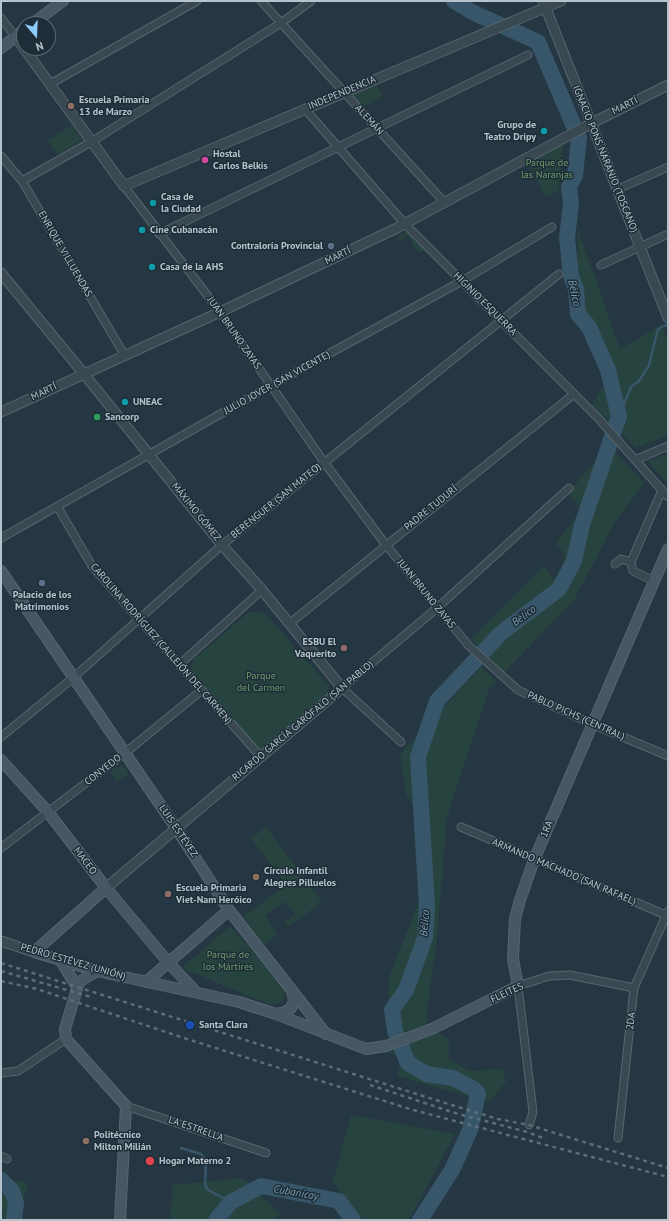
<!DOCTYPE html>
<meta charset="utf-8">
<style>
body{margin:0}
#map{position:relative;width:669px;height:1221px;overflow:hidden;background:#253742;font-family:"PT Sans",sans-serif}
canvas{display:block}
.frame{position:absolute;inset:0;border:2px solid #b6c3cc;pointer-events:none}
.north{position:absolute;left:16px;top:16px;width:40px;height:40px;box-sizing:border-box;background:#1e2d37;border:1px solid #5b6973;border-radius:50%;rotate:161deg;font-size:11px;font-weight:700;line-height:16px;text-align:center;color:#b6c3cc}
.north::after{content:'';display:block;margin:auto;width:14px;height:18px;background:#8ccdfb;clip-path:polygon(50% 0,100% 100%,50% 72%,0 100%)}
</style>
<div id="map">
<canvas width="669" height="1221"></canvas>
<div class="frame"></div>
<div class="north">N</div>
</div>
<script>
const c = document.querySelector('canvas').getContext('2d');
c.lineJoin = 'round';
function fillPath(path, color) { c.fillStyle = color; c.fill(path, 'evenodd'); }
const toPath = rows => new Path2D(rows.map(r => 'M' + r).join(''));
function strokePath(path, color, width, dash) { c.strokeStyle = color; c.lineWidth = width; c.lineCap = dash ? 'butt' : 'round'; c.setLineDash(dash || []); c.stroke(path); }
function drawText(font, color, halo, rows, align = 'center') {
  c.font = font + ' "PT Sans",sans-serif'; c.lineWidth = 3; c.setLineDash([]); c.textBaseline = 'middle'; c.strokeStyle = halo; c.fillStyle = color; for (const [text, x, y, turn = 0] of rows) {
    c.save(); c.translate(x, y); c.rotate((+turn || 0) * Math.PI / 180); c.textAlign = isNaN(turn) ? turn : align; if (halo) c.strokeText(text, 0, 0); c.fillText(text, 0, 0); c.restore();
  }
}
const green = toPath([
 [376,84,383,96,364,107,351,94],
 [72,125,82,139,58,155,48,141],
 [563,144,559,190,546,197,527,163],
 [578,230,620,349,661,325,668,340,668,435,636,448,592,405,606,382,606,360,591,325,585,319,579,301,581,292,577,278],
 [408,231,425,249,420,253,416,250,408,236,399,241,397,237],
 [611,447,644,483,615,522,574,600,504,673,471,640,544,566,554,579,560,572,565,555,556,543,582,510,568,494,584,473],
 [668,454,668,484,648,461],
 [249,612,265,613,329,686,328,694,264,749,256,749,191,671,194,659],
 [481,667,496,681,489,688,447,817,437,938,426,1016,428,1024,392,1036,388,993,390,974,418,904,415,808,406,794,400,754],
 [122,764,129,774,117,782,110,772],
 [266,827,322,902,288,927,284,922,295,914,285,902,274,909,265,916,278,934,263,945,243,917,286,885,251,838],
 [230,926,285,988,285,996,280,1003,271,1005,182,968],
 [439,1032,449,1040,449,1059,469,1071,502,1069,506,1082,489,1102,397,1076,401,1060,388,1052],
 [351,1115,455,1134,409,1220,360,1220,333,1181],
 [1,1176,27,1183,20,1220,1,1220],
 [243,1178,280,1214,274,1220,171,1220,172,1185]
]);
const stream = toPath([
 [619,416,631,387,639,381,649,365,658,329,668,324],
 [181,1148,201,1154,206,1160,205,1185,208,1190,231,1202]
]);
const river = toPath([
 [1,1180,12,1191,16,1203,14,1220],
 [216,1220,231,1202,261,1186,339,1201,353,1220],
 [420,1220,452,1170,470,1130,478,1094,474,1089,453,1078,426,1074,408,1063,395,1031,392,1010,406,990,425,938,427,906,418,757,437,701,501,633,559,589,574,561,582,525,619,416,608,370,589,327,578,314,576,289,571,276,567,238,571,203,569,187,575,175,579,138,538,42,474,13,454,1]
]);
const minor = toPath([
 [261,1,445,203],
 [1,18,15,36],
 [50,84,197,1],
 [305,109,405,224,598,418,668,497],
 [1,156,22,181,125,356],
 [22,181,91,142,281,23,311,1],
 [124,186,220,312,324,462,386,545,469,646,518,690,592,724,668,756],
 [618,189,668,167],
 [159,234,528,55],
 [601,265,668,234],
 [635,460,668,446],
 [57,506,92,566,261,757],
 [1,538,270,386,462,281,552,227],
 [615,564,621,559,631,562],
 [654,581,633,571,631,562,662,490],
 [289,624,574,394],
 [180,664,262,590],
 [1,737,73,678,222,545,559,274],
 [401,742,342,688,437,608,569,488],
 [461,827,668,916],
 [1,848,125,753,202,690],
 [1,1073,18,1071,66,1039],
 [126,1106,266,1153],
 [529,1125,533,1112,518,986,549,976,570,975,634,988],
 [618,1138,634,988,668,911],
 [1,1156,7,1159]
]);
const tertiary = toPath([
 [543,1,668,318],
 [15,36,124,186,561,1],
 [1,273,84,374,222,545,262,590,342,688,106,888],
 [1,412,220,312,397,228,590,124,668,85],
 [1,941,34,952]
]);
const secondary = toPath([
 [32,24,63,1],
 [1,48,24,30],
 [1,571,176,828,229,910,326,1034],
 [1,760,48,812,106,888,168,962,196,992],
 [106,888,34,952,97,971,239,1002,276,1014,366,1049,386,1046,434,1028,518,986,513,959,515,919,520,900,534,860,668,549],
 [61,961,77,987],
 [97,971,79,982,65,1029,66,1039,126,1106,120,1220],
 [146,982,229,910],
 [276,1014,285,1012,291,1008,294,1002,293,994]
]);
const rail = toPath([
 [1,963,458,1107,498,1119,529,1125,668,1168],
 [1,971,91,997],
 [1,981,37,989,187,1039,413,1110,668,1177],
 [370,1085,455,1113,527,1132,546,1139]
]);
const markers = [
 [71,106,4,"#8d6e63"],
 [544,131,4,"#0f9aa8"],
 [205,160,4,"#d1479c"],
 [153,203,4,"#0f9aa8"],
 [142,230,4,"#0f9aa8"],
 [331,246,4,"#5c6f8a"],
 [152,267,4,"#0f9aa8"],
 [125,402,4,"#0f9aa8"],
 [97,417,4,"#2e9e5b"],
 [42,583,4,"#5c6f8a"],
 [344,648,4,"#8d6e63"],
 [256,877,4,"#8d6e63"],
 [168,894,4,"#8d6e63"],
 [190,1025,5,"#1a4fb4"],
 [86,1141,4,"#8d6e63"],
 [150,1161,5,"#e0444e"]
];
const streetNames = [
 ["INDEPENDENCIA",342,93,-23],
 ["MARTÍ",625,106,-26],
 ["ALEMÁN",369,120,48],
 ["IGNACIO PONS NARANJO (TOSCANO)",605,159,68],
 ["ENRIQUE VILLUENDAS",65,254,60],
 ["MARTÍ",338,256,-25],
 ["HIGINIO ESQUERRA",485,304,45],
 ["JUAN BRUNO ZAYAS",234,333,55],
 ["JULIO JOVER (SAN VICENTE)",277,383,-29],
 ["MARTÍ",44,392,-25],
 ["BERENGUER (SAN MATEO)",276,501,-39],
 ["PADRE TUDURÍ",431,508,-39],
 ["MÁXIMO GÓMEZ",196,512,51],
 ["JUAN BRUNO ZAYAS",426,594,51],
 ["CAROLINA RODRÍGUEZ (CALLEJÓN DEL CARMEN)",161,644,49],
 ["PABLO PICHS (CENTRAL)",576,716,24],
 ["RICARDO GARCÍA GARÓFALO (SAN PABLO)",303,721,-40],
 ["CONYEDO",103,770,-38],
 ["1RA",547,829,-67],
 ["LUIS ESTÉVEZ",178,831,56],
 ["MACEO",85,861,53],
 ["ARMANDO MACHADO (SAN RAFAEL)",564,872,23],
 ["PEDRO ESTÉVEZ (UNIÓN)",73,962,16],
 ["FLEITES",507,993,-25],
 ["2DA",631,1021,-84],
 ["LA ESTRELLA",196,1129,19]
];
const poiNames = [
 ["Escuela Primaria",79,100],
 ["13 de Marzo",79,112],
 ["Grupo de",536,125,"right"],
 ["Teatro Dripy",536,137,"right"],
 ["Hostal",213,154],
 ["Carlos Belkis",213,166],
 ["Casa de",161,197],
 ["la Ciudad",161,209],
 ["Cine Cubanacán",150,230],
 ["Contraloría Provincial",323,246,"right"],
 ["Casa de la AHS",160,267],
 ["UNEAC",133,402],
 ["Sancorp",105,417],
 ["Palacio de los",42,595,"center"],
 ["Matrimonios",42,607,"center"],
 ["ESBU El",336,642,"right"],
 ["Vaquerito",336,654,"right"],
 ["Círculo Infantil",264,871],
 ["Alegres Pilluelos",264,883],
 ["Escuela Primaria",176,888],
 ["Viet-Nam Heróico",176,900],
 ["Santa Clara",199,1025],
 ["Politécnico",94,1135],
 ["Milton Milián",94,1147],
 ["Hogar Materno 2",159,1161]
];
const parkNames = [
 ["Parque de",547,163],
 ["las Naranjas",547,175],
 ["Parque",261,676],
 ["del Carmen",261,688],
 ["Parque de",228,955],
 ["los Mártires",228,967]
];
const waterNames = [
 ["Bélico",574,293,78],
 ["Bélico",524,616,-37],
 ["Bélico",425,923,-85],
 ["Cubanicay",296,1193,10]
];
fillPath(green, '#274340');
strokePath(stream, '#385669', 2.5);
strokePath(river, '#385669', 16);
strokePath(minor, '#57666f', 9);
strokePath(tertiary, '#57666f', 11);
strokePath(secondary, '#57666f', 12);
strokePath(minor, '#394851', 7);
strokePath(tertiary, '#394851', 9);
strokePath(secondary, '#475865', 10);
strokePath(rail, '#5b6d79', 2.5, [4, 4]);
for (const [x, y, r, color] of markers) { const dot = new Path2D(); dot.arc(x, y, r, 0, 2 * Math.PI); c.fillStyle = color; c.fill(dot); strokePath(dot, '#1e2d37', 1.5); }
drawText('10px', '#b6c3cc', '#1e2d37', streetNames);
drawText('bold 10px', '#b6c3cc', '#1e2d37', poiNames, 'left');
drawText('10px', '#6d9d6e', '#1e2d37', parkNames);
drawText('italic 11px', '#759aaf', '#1e2d37', waterNames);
</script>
